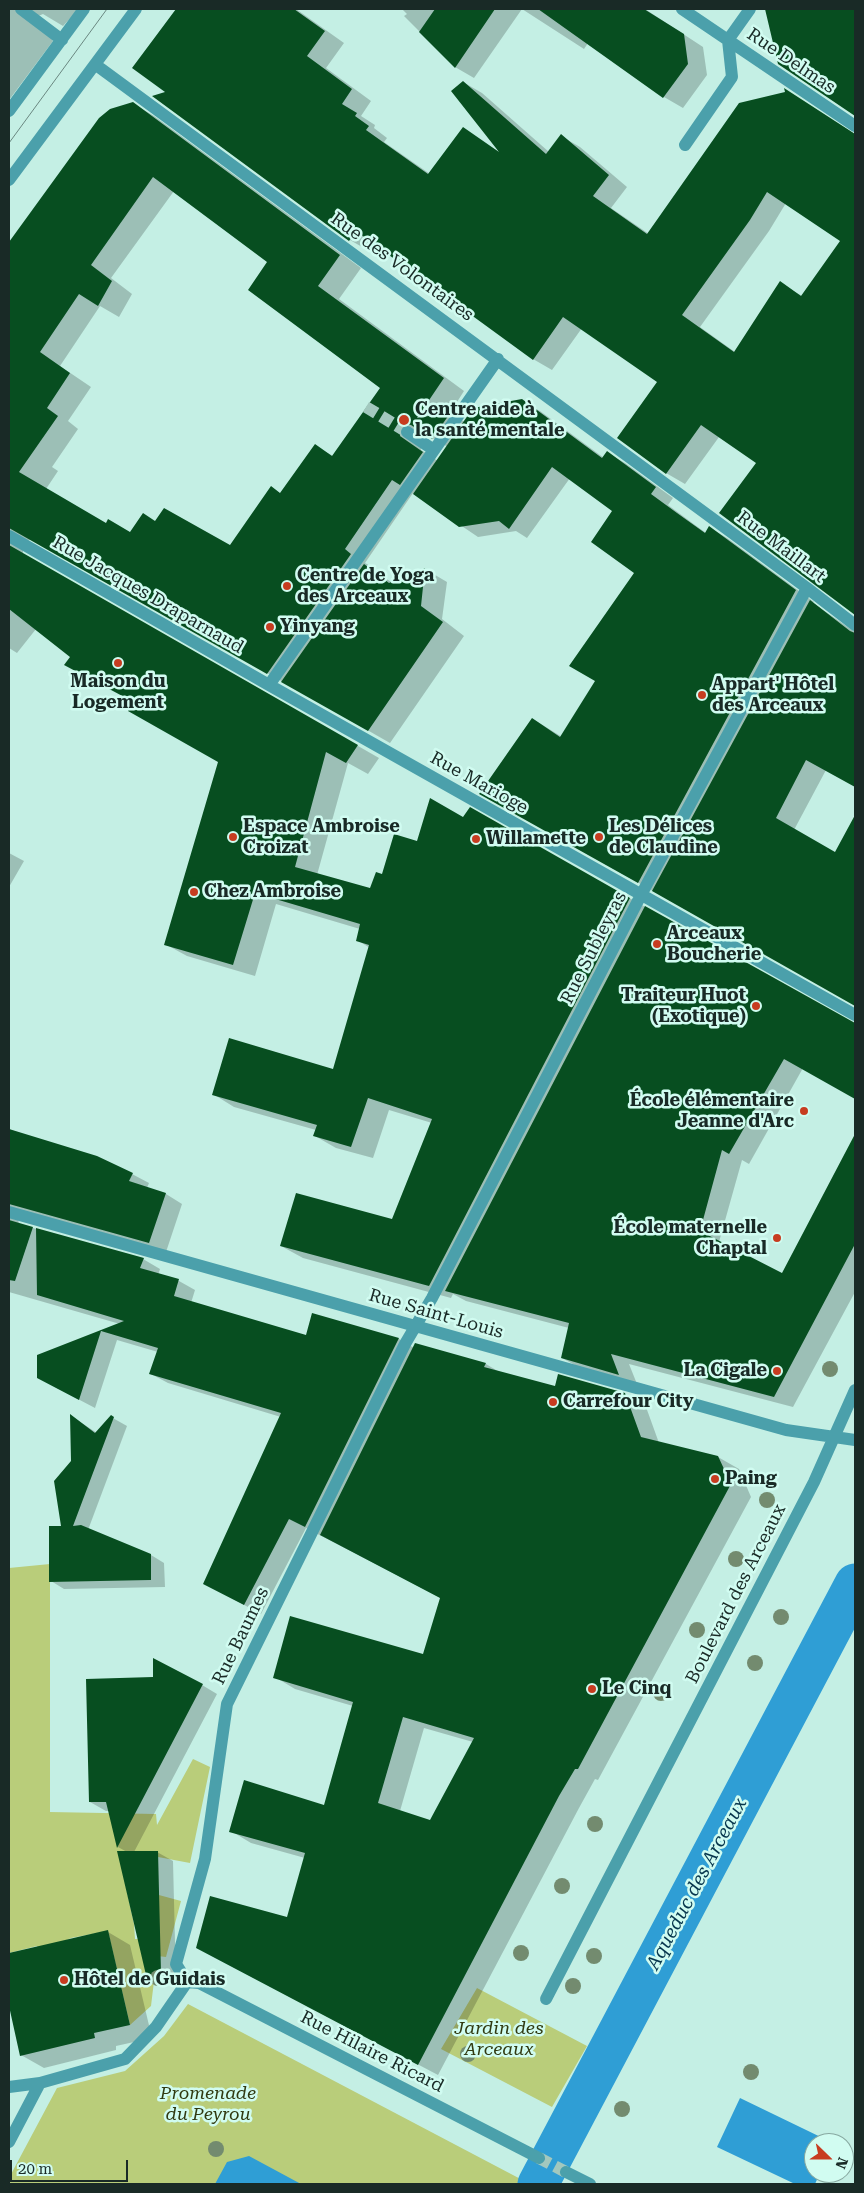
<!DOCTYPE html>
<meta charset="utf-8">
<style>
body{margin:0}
#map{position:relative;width:864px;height:2193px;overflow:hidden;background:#c4efe4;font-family:"Roboto Serif",serif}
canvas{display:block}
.frame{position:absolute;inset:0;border:10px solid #192a26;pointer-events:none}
.north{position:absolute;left:804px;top:2133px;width:50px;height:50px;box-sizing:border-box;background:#d1fcf1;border:1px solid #87a8a0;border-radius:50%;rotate:112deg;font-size:14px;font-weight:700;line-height:20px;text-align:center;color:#192a26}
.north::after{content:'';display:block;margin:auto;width:18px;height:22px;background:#c73c20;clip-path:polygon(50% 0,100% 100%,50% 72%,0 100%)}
.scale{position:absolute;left:10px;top:2160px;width:118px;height:22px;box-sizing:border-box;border:2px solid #192a26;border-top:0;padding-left:6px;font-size:15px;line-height:18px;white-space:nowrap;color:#192a26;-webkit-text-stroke:4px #d1fcf1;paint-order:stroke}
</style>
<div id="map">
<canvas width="864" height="2193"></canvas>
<div class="frame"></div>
<div class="north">N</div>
<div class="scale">20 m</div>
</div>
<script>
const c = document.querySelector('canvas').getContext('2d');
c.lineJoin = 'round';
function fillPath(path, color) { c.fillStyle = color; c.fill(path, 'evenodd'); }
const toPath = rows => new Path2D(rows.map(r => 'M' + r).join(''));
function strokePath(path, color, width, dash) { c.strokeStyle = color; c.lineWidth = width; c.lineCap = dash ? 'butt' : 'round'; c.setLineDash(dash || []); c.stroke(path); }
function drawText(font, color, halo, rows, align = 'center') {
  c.font = font + ' "Roboto Serif",serif'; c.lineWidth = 5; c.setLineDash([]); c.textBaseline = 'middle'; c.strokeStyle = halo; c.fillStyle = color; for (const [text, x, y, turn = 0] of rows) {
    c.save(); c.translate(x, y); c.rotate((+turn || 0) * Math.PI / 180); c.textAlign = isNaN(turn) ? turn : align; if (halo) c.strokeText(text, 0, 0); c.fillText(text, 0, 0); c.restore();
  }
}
const green = toPath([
 [50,1564,50,1812,156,1814,157,1825,193,1759,210,1767,190,1863,158,1857,157,1851,118,1851,134,1924,135,1939,159,1940,159,1895,181,1901,166,1957,157,1956,151,2006,130,2025,108,1931,71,1938,40,1953,37,1946,9,1953,9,1568],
 [477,1988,587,2046,552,2107,441,2049],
 [188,2004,530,2184,9,2184,9,2178,57,2088,125,2071,164,2036]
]);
const water = toPath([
 [740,2098,833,2143,814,2143,814,2173,820,2173,815,2184,795,2184,717,2147],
 [249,2156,301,2184,215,2184,227,2162]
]);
const shadow = toPath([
 [9,9,79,9,63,26,43,14,36,17,53,41,9,100],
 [176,9,296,9,344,43,326,68,371,101,361,116,375,125,374,128,387,138,384,142,430,174,463,129,499,152,463,82,482,93,549,152,561,136,580,147,627,187,611,208,649,234,787,92,786,91,855,134,855,615,813,580,758,463,719,437,685,484,666,473,658,382,582,328,552,370,533,359,375,243,369,251,350,240,154,96,168,92,134,68],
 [786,203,842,241,802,296,780,283,735,352,700,327,769,231],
 [402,9,645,9,703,47,707,75,683,108,664,97,588,43,584,49,522,9,474,78,455,67,404,16,407,14],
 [767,9,855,9,855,115,779,64],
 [132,103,154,116,361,268,339,299,464,391,450,413,465,422,522,401,540,411,604,458,607,453,625,463,673,498,668,505,695,525,706,533,710,528,727,538,814,602,813,603,855,632,855,786,826,770,794,830,835,854,855,818,855,1005,481,794,533,719,562,737,597,681,635,573,614,511,570,478,527,538,516,531,478,537,413,493,365,563,372,567,370,569,393,583,425,569,447,582,442,619,464,636,390,743,36,541,31,539,23,544,23,554,379,758,368,774,348,763,317,875,371,889,418,842,463,819,470,809,855,1024,855,1098,803,1068,749,1164,742,1160,719,1242,782,1275,855,1136,855,1292,793,1407,629,1364,637,1384,582,1369,562,1358,569,1328,466,1301,453,1294,451,1298,303,1258,281,1246,392,1221,432,1123,389,1110,373,1158,336,1148,315,1136,316,1130,234,1107,213,1094,334,1071,370,948,357,940,360,929,276,904,255,976,187,956,165,944,219,761,129,700,36,629,17,653,9,648,9,244,100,119],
 [174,191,269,262,381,388,333,456,315,446,281,494,271,488,230,546,156,522,131,534,107,525,46,489,58,471,52,467,78,429,68,421,91,387,60,366,100,306,119,317,132,294,111,278],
 [429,436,448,447,438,461,421,450,422,439],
 [9,853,24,861,9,887],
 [9,1129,132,1174,149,1183,147,1188,166,1194,182,1204,166,1252,18,1219,19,1224,143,1259,160,1269,158,1275,179,1281,195,1290,191,1303,306,1337,313,1314,399,1339,414,1348,416,1344,486,1364,501,1373,556,1388,625,1395,646,1407,659,1443,718,1457,739,1469,751,1497,598,1780,595,1779,579,1808,438,2075,218,1959,288,1918,305,1858,251,1843,231,1831,325,1806,353,1706,295,1689,275,1677,424,1655,441,1598,306,1528,261,1614,222,1593,281,1417,168,1383,151,1374,158,1352,117,1340,95,1408,55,1387,38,1356,120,1324,9,1292],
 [424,1728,473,1742,431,1821,400,1811],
 [71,1416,97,1433,111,1417,127,1426,88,1530,151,1555,164,1563,165,1587,64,1589,51,1581,63,1527,72,1461],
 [202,1685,217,1694,134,1852,157,1852,173,1861,176,1982,163,1984,147,1974,127,1852,118,1847,109,1811,106,1811,90,1802],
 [108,1932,130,1945,152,2038,116,2046,116,2050,44,2068,21,2055,9,2000,9,1955]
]);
const canal = toPath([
 [538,2184,855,1584]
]);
const building = toPath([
 [176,9,294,9,325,31,307,56,352,89,342,104,357,113,355,116,369,126,366,130,428,174,463,127,499,152,451,91,463,81,546,154,561,134,609,175,593,196,647,234,739,103,785,92,784,88,855,134,855,615,719,513,756,463,701,425,666,474,617,438,657,382,563,317,533,360,356,231,349,241,152,96,165,92,132,68],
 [767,192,840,241,801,296,780,281,734,352,682,315,750,220],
 [435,9,495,9,455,68,419,32],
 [538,9,644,9,684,34,688,64,663,98],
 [765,9,855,9,855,116,778,64],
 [133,102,340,255,318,286,444,378,417,418,451,412,432,439,411,425,407,424,401,427,400,436,423,452,400,485,392,480,345,549,351,554,267,674,9,528,9,242,99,118,110,109],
 [153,177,267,262,248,290,380,388,332,456,315,444,280,493,271,486,230,545,164,508,155,521,143,513,130,532,108,519,106,523,19,472,58,416,47,408,70,373,40,352,79,294,98,306,112,281,91,265],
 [522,399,602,458,607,451,656,487,651,494,677,513,705,533,709,526,796,590,638,883,479,794,532,718,560,737,595,681,569,666,634,573,591,542,612,511,552,467,509,529,499,521,459,527,413,494,473,408],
 [9,545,358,745,346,763,326,752,295,867,370,888,376,872,382,874,394,834,417,841,430,798,463,817,470,807,630,898,429,1286,280,1246,296,1193,392,1219,432,1119,368,1098,351,1147,313,1136,317,1125,212,1095,229,1038,333,1069,369,945,356,941,360,924,255,893,233,965,164,945,218,762,128,711,129,708,124,706,128,699,64,665,70,657,9,609],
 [364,564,389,583,425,568,421,606,443,622,368,731,281,682],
 [810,600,850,631,855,633,855,787,806,760,776,818,835,852,855,815,855,1006,652,891],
 [645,906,855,1023,855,1099,784,1059,729,1154,722,1150,700,1231,782,1273,855,1134,855,1244,774,1397,611,1354,619,1375,561,1358,569,1323,445,1291],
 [9,1129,97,1156,133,1173,129,1181,166,1193,149,1243,9,1204],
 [9,1220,33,1227,15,1281,9,1280],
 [36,1228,144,1258,140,1268,179,1279,174,1296,306,1335,312,1313,399,1338,305,1527,289,1519,244,1605,203,1584,281,1413,149,1374,158,1348,101,1331,79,1400,37,1378,37,1355,124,1321,37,1295],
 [415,1343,486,1363,484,1367,555,1386,558,1374,625,1393,641,1437,718,1456,731,1484,578,1769,575,1769,559,1796,418,2065,196,1948,210,1896,287,1917,305,1853,229,1832,244,1780,324,1805,353,1702,273,1678,290,1616,423,1654,440,1598,320,1535],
 [403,1717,474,1738,430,1820,378,1803],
 [70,1414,95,1433,111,1415,114,1417,73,1526,81,1525,151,1554,151,1580,49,1582,49,1526,61,1526,54,1481,71,1461],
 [153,1658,203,1684,117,1848,106,1802,89,1802,86,1679,153,1677],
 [117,1851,158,1851,161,1973,146,1975],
 [108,1930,130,2025,94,2033,95,2038,20,2056,9,2006,9,1953]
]);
const minorTunnel = toPath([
 [366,407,407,432],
 [539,2158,566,2172]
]);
const minor = toPath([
 [21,9,62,40],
 [682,9,855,126],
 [96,65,807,588,855,625],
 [9,111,84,9],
 [685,145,732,77,728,40,750,9],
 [9,180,136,9],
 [407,432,434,450],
 [9,536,269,685,855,1015],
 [269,685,498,359],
 [9,1212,786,1430,855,1440],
 [187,1982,176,1964,205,1859,227,1704,405,1344,432,1298,641,895,807,588],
 [187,1982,199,1983,539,2158],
 [546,1999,814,1482,855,1390],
 [9,2087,40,2083],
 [9,2142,40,2083,125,2059,156,2027,187,1982],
 [566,2172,590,2184]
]);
const tram = toPath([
 [9,143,107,9]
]);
const trees = [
 [830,1369],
 [767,1500],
 [736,1559],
 [781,1617],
 [697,1630],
 [755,1663],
 [661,1693],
 [595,1824],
 [562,1886],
 [521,1953],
 [594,1956],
 [158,1978],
 [573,1986],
 [468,2054],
 [751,2072],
 [622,2109],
 [216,2149]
];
const markers = [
 [404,420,6,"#c73c20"],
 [287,586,5,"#c73c20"],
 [270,627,5,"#c73c20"],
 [118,663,5,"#c73c20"],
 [702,695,5,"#c73c20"],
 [233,837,5,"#c73c20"],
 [599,837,5,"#c73c20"],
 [476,839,5,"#c73c20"],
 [194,892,5,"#c73c20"],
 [657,944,5,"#c73c20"],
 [756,1006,5,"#c73c20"],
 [804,1111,5,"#c73c20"],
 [777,1238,5,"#c73c20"],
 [777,1371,5,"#c73c20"],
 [553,1402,5,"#c73c20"],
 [715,1479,5,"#c73c20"],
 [592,1689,5,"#c73c20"],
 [64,1980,5,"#c73c20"]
];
const streetNames = [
 ["Rue Delmas",791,61,34],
 ["Rue des Volontaires",402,267,36],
 ["Rue Maillart",781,547,37],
 ["Rue Jacques Draparnaud",148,595,30],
 ["Rue Marioge",479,783,29],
 ["Rue Subleyras",594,948,-63],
 ["Rue Saint-Louis",436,1314,16],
 ["Boulevard des Arceaux",736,1594,-63],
 ["Rue Baumes",241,1636,-64],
 ["Rue Hilaire Ricard",372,2052,27]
];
const poiNames = [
 ["Centre aide à",415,410],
 ["la santé mentale",415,431],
 ["Centre de Yoga",297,576],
 ["des Arceaux",297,597],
 ["Yinyang",280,627],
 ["Maison du",118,682,"center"],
 ["Logement",118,703,"center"],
 ["Appart' Hôtel",712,685],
 ["des Arceaux",712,706],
 ["Espace Ambroise",243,827],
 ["Croizat",243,848],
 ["Les Délices",609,827],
 ["de Claudine",609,848],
 ["Willamette",486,839],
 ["Chez Ambroise",204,892],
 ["Arceaux",667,934],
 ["Boucherie",667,955],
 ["Traiteur Huot",746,996,"right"],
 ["(Exotique)",746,1017,"right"],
 ["École élémentaire",794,1101,"right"],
 ["Jeanne d'Arc",794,1122,"right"],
 ["École maternelle",767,1228,"right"],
 ["Chaptal",767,1249,"right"],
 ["La Cigale",767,1371,"right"],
 ["Carrefour City",563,1402],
 ["Paing",725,1479],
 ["Le Cinq",602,1689],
 ["Hôtel de Guidais",74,1980]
];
const parkNames = [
 ["Jardin des",499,2029],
 ["Arceaux",499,2050],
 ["Promenade",208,2094],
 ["du Peyrou",208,2115]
];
const waterNames = [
 ["Aqueduc des Arceaux",697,1884,-62]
];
fillPath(green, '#b9cd7a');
fillPath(water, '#2f9ed5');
fillPath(shadow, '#0003');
strokePath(canal, '#2f9ed5', 41);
fillPath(building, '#074e20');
strokePath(minorTunnel, '#a2c8be', 12, [12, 6]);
strokePath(minor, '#4ba0ab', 12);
strokePath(tram, '#6a8780', 1);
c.fillStyle = '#738b6f';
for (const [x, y] of trees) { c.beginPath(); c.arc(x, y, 8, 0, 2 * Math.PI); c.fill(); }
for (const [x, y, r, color] of markers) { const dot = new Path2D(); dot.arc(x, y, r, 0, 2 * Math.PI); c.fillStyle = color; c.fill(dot); strokePath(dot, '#d1fcf1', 2); }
drawText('18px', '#192a26', '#d1fcf1', streetNames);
drawText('bold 18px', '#192a26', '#d1fcf1', poiNames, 'left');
drawText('italic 18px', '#303910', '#d1fcf1', parkNames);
drawText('italic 19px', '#07364d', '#d1fcf1', waterNames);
</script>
